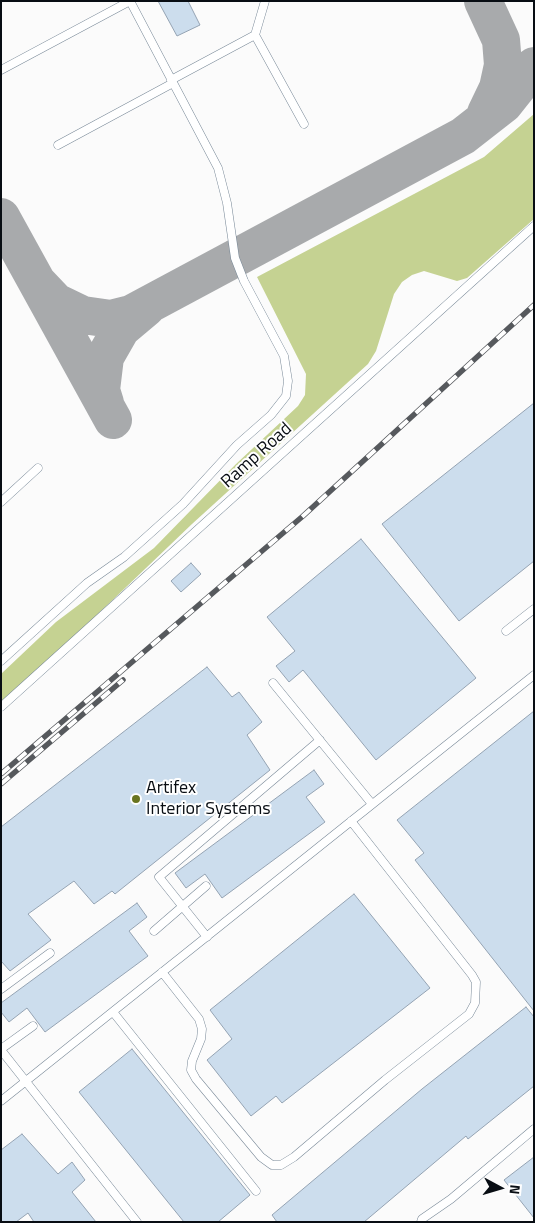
<!DOCTYPE html>
<style>
body{margin:0}
#map{position:relative;width:535px;height:1223px;overflow:hidden;background:#fbfbfb;font-family:"Titillium Web",sans-serif}
canvas{display:block}
.frame{position:absolute;inset:0;border:2px solid #080d13;pointer-events:none}
.north{position:absolute;left:475px;top:1163px;width:50px;height:50px;-webkit-text-stroke:4px #fff;paint-order:stroke;rotate:96deg;font-size:14px;font-weight:700;line-height:20px;text-align:center;color:#080d13}
.north::after{content:'';display:block;margin:auto;width:18px;height:22px;background:#080d13;clip-path:polygon(50% 0,100% 100%,50% 72%,0 100%)}
</style>
<div id="map">
<canvas width="535" height="1223"></canvas>
<div class="frame"></div>
<div class="north">N</div>
</div>
<script>
const c = document.querySelector('canvas').getContext('2d');
c.lineJoin = 'round';
function fillPath(path, color) { c.fillStyle = color; c.fill(path, 'evenodd'); }
const toPath = rows => new Path2D(rows.map(r => 'M' + r).join(''));
function strokePath(path, color, width, dash) { c.strokeStyle = color; c.lineWidth = width; c.lineCap = dash ? 'butt' : 'round'; c.setLineDash(dash || []); c.stroke(path); }
function drawText(font, color, halo, rows, align = 'center') {
  c.font = font + ' "Titillium Web",sans-serif'; c.lineWidth = 4; c.setLineDash([]); c.textBaseline = 'middle'; c.strokeStyle = halo; c.fillStyle = color; for (const [text, x, y, turn = 0] of rows) {
    c.save(); c.translate(x, y); c.rotate((+turn || 0) * Math.PI / 180); c.textAlign = isNaN(turn) ? turn : align; if (halo) c.strokeText(text, 0, 0); c.fillText(text, 0, 0); c.restore();
  }
}
const green = toPath([
 [534,114,534,219,467,278,457,281,424,271,412,275,402,282,394,294,376,351,368,364,192,524,52,658,1,702,1,674,56,622,154,548,236,464,298,406,305,395,306,374,257,277,484,157]
]);
const taxiway = toPath([
 [483,1,501,40,503,65,498,88,486,113],
 [1,217,113,420],
 [37,282,56,302,83,315,111,319,131,314,463,136,504,104,534,66],
 [105,403,101,390,105,357,121,329,146,308]
]);
const building = toPath([
 [158,1,188,1,200,25,177,36,158,1],
 [534,403,534,561,459,621,382,524,534,403],
 [361,539,476,678,376,760,303,670,289,682,276,666,295,651,267,617,361,539],
 [191,563,201,574,181,592,171,581,191,563],
 [207,667,232,697,239,692,262,722,247,735,270,770,115,894,112,891,94,904,74,881,28,914,51,940,10,971,1,961,1,827,207,667],
 [534,711,534,1011,415,860,424,853,397,820,534,711],
 [314,770,324,784,306,797,325,822,222,898,205,874,186,888,175,873,314,770],
 [354,894,430,988,282,1103,276,1096,251,1116,207,1060,232,1039,210,1010,354,894],
 [137,903,147,917,129,931,148,956,45,1032,27,1008,9,1022,1,1012,1,1003,137,903],
 [526,1007,534,1017,534,1086,468,1139,466,1136,364,1222,277,1222,272,1215,422,1089,526,1007],
 [132,1049,250,1195,218,1222,184,1222,79,1092,132,1049],
 [22,1134,58,1174,72,1162,85,1180,72,1192,96,1222,34,1222,28,1213,16,1222,1,1222,1,1150,22,1134],
 [534,1157,534,1218,504,1180,534,1157]
]);
const service = toPath([
 [255,35,304,124],
 [1,70,130,1],
 [171,80,255,35,265,1],
 [58,145,173,83],
 [1,502,38,468],
 [506,631,534,609],
 [1,661,87,583,124,557,183,504,237,445,271,415,286,396,288,381,284,356,244,281,235,258,227,203,218,168,130,1],
 [273,683,372,804],
 [1,707,534,226],
 [154,931,206,886],
 [207,937,159,877,320,740],
 [162,972,199,1019,202,1029,201,1039,192,1061,191,1070,196,1079,261,1157,272,1165,281,1165,294,1157,385,1080,469,1014,475,1003,476,982,472,975,351,821],
 [1,989,50,953],
 [113,1012,256,1191],
 [1,1049,33,1026],
 [1,1050,137,1222],
 [1,1101,534,675],
 [421,1222,422,1219,451,1199,534,1129]
]);
const rail = toPath([
 [1,774,303,516,534,305],
 [1,784,123,680]
]);
const markers = [
 [136,799,5,"#697520"]
];
const streetNames = [
 ["Ramp Road",257,456,-42]
];
const poiNames = [
 ["Artifex",146,789],
 ["Interior Systems",146,810]
];
fillPath(green, '#c5d292');
strokePath(taxiway, '#a8aaac', 38);
fillPath(building, '#ccdded');
strokePath(building, '#94a3b3', 1);
strokePath(service, '#788897', 9);
strokePath(service, '#fff', 8);
strokePath(rail, '#56595d', 5.5);
strokePath(rail, '#fff', 4, [11]);
for (const [x, y, r, color] of markers) { const dot = new Path2D(); dot.arc(x, y, r, 0, 2 * Math.PI); c.fillStyle = color; c.fill(dot); strokePath(dot, '#fff', 2); }
drawText('18px', '#080d13', '#fff', streetNames);
drawText('18px', '#080d13', '#fff', poiNames, 'left');
</script>
